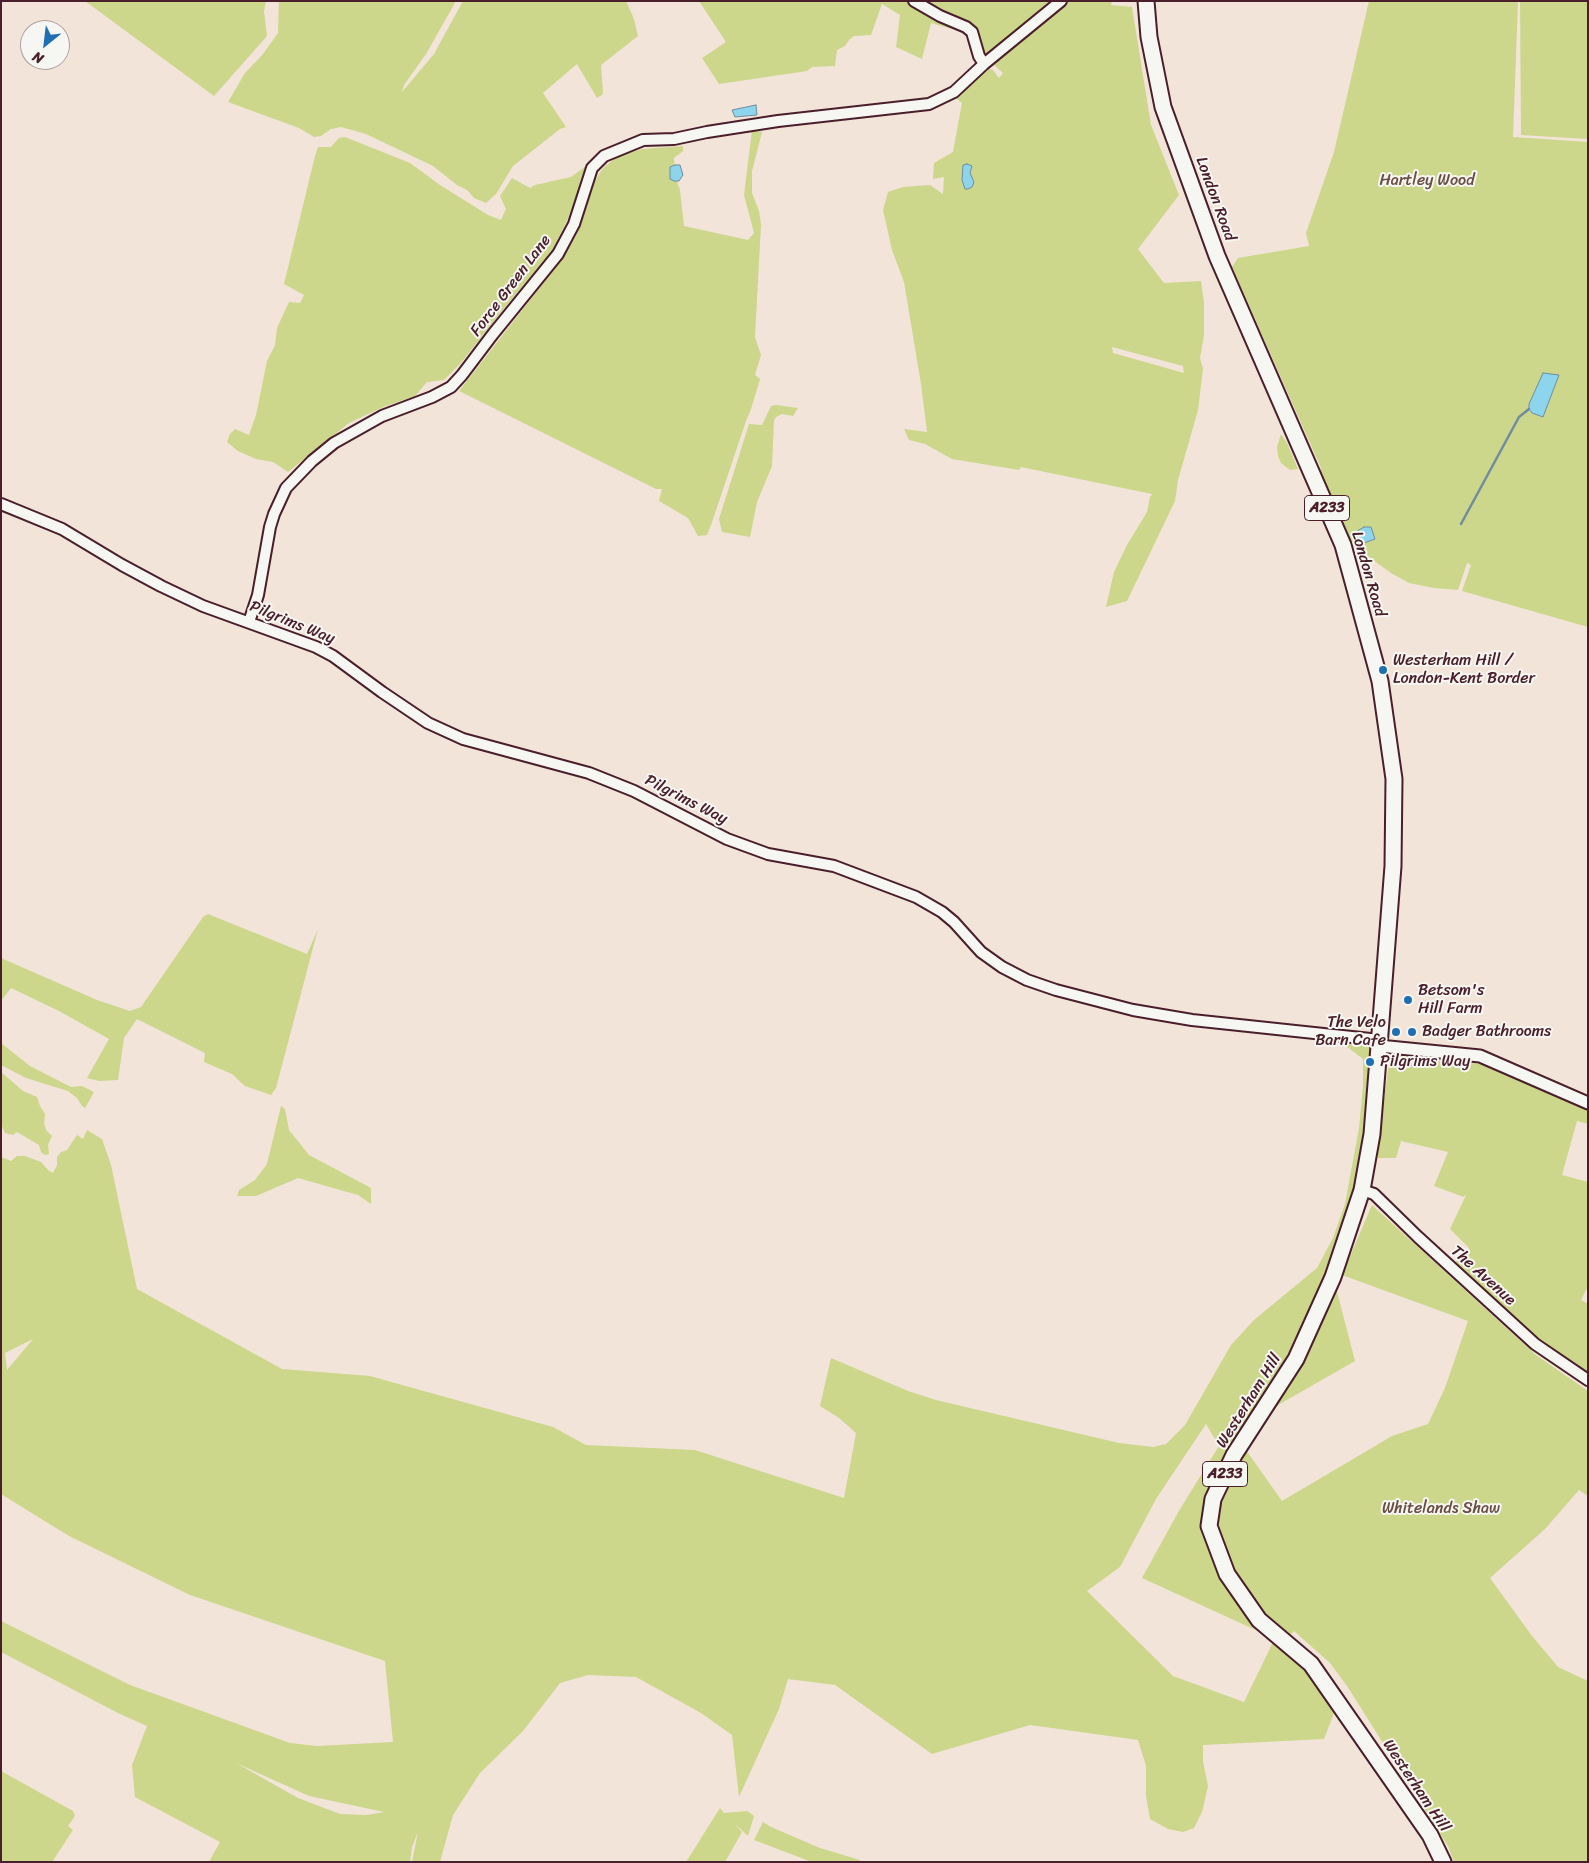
<!DOCTYPE html>
<style>
body{margin:0}
#map{position:relative;width:1589px;height:1863px;overflow:hidden;background:#f2e4d8;font-family:Sriracha,sans-serif}
canvas{display:block}
.frame{position:absolute;inset:0;border:2px solid #4a1f2b;pointer-events:none}
.north{position:absolute;left:20px;top:20px;width:50px;height:50px;box-sizing:border-box;background:#f6f6f2;border:1px solid #b1a0a2;border-radius:50%;rotate:209deg;font-size:14px;font-weight:700;line-height:20px;text-align:center;color:#4a1f2b}
.north::after{content:'';display:block;margin:auto;width:18px;height:22px;background:#1f6fb2;clip-path:polygon(50% 0,100% 100%,50% 72%,0 100%)}
</style>
<div id="map">
<canvas width="1589" height="1863"></canvas>
<div class="frame"></div>
<div class="north">N</div>
</div>
<script>
const c = document.querySelector('canvas').getContext('2d');
c.lineJoin = 'round';
function fillPath(path, color) { c.fillStyle = color; c.fill(path, 'evenodd'); }
const toPath = rows => new Path2D(rows.map(r => 'M' + r).join(''));
function strokePath(path, color, width, dash) { c.strokeStyle = color; c.lineWidth = width; c.lineCap = dash ? 'butt' : 'round'; c.setLineDash(dash || []); c.stroke(path); }
function drawText(font, color, halo, rows, align = 'center') {
  c.font = font + ' Sriracha,sans-serif'; c.lineWidth = 4; c.setLineDash([]); c.textBaseline = 'middle'; c.strokeStyle = halo; c.fillStyle = color; for (const [text, x, y, turn = 0] of rows) {
    c.save(); c.translate(x, y); c.rotate((+turn || 0) * Math.PI / 180); c.textAlign = isNaN(turn) ? turn : align; if (halo) c.strokeText(text, 0, 0); c.fillText(text, 0, 0); c.restore();
  }
}
const green = toPath([
 [85,1,266,1,264,11,267,36,214,96],
 [279,1,456,1,426,54,404,85,402,92,434,54,463,1,626,1,634,19,638,36,601,65,603,94,597,98,577,64,543,93,566,127,560,129,513,166,496,194,486,203,474,198,467,190,457,185,433,166,366,134,341,127,331,129,321,136,314,137,299,128,228,102,245,73,263,54,278,33],
 [699,1,908,1,919,10,955,25,969,34,931,23,922,59,896,47,900,15,882,4,871,35,854,36,849,40,845,46,837,50,835,66,812,67,807,71,719,84,702,58,726,42],
 [924,1,1054,1,995,53,985,54,981,51,978,30,973,25],
 [1067,1,1111,1,1112,2,1111,5,1132,7,1151,125,1179,195,1138,249,1164,283,1201,281,1204,303,1204,335,1200,358,1203,369,1198,410,1178,480,1175,501,1127,601,1106,607,1114,572,1127,545,1147,512,1150,497,1154,492,1152,494,1021,467,1019,470,952,459,925,444,909,440,904,429,927,432,921,384,904,282,892,250,883,210,888,192,903,187,930,185,943,194,944,177,933,179,934,163,953,152,962,103,957,99,957,95,987,68,993,70,999,78,1003,73,992,63],
 [1112,347,1183,366,1184,373,1113,353],
 [1369,1,1518,1,1513,137,1588,142,1588,627,1462,591,1471,565,1467,563,1458,590,1434,588,1409,583,1391,573,1348,542,1320,476,1321,468,1232,267,1238,258,1309,246,1306,233,1334,152],
 [1520,1,1588,1,1588,139,1521,135],
 [752,130,762,132,752,171,752,193,759,211,761,225,755,337,761,355,755,375,760,379,751,409,746,421,711,525,707,535,698,536,688,518,659,501,662,489,656,489,459,391,559,263,576,236,582,221,595,181,603,168,617,157,642,149,683,146,683,151,674,158,675,176,680,190,684,226,748,240,754,233,744,195],
 [345,137,410,163,440,185,488,215,501,220,506,209,500,196,512,178,530,188,535,185,571,177,586,166,581,178,575,204,551,253,509,302,460,364,444,380,427,382,415,396,383,407,349,423,288,472,273,462,256,459,238,451,227,442,230,434,235,429,249,435,256,415,267,361,275,345,277,328,289,302,300,303,304,295,284,284,315,156,318,147,331,147,339,138],
 [776,405,798,408,793,416,782,414,776,417,774,420,772,466,757,502,750,537,722,532,719,519,749,424,762,425,771,406],
 [1281,434,1287,443,1298,469,1290,470,1281,463,1278,456,1277,447],
 [208,914,307,954,318,929,276,1088,271,1095,245,1086,232,1074,204,1062,205,1053,137,1019,124,1038,118,1080,99,1081,87,1078,109,1039,59,1011,11,988,1,1001,1,958,97,1000,130,1011,141,1007,203,917],
 [1348,1042,1371,1046,1365,1101,1367,1123,1359,1171,1335,1258,1302,1329,1211,1487,1202,1508,1204,1533,1271,1637,1142,1578,1180,1509,1219,1446,1206,1424,1156,1499,1120,1567,1087,1591,1173,1676,1244,1702,1275,1638,1337,1705,1324,1739,1203,1745,1203,1761,1208,1786,1202,1812,1194,1828,1183,1832,1168,1829,1150,1819,1146,1796,1146,1766,1138,1740,1030,1725,932,1754,835,1685,788,1679,779,1709,739,1797,732,1735,701,1713,636,1677,588,1675,560,1683,523,1731,480,1773,453,1815,440,1862,412,1862,418,1832,412,1847,410,1862,209,1862,220,1842,135,1797,132,1765,147,1726,120,1714,1,1652,1,1621,130,1685,290,1743,317,1746,393,1742,385,1661,190,1595,69,1536,1,1494,1,1157,11,1161,17,1156,25,1156,41,1162,49,1171,53,1173,57,1165,57,1157,61,1152,67,1150,77,1135,83,1139,87,1130,102,1139,111,1165,137,1289,282,1369,370,1376,553,1427,586,1445,695,1450,844,1498,856,1433,839,1418,820,1406,831,1358,908,1391,936,1400,1119,1443,1153,1447,1166,1444,1185,1425,1231,1345,1254,1320,1317,1268,1333,1238,1345,1204,1359,1128,1363,1086,1363,1059,1346,1046],
 [33,1339,7,1370,5,1353],
 [236,1763,309,1796,384,1812,367,1815,340,1814,298,1798],
 [1,1043,30,1066,71,1087,82,1086,94,1092,85,1108,82,1106,77,1098,68,1091,26,1078,1,1065],
 [1391,1050,1480,1064,1588,1109,1588,1124,1577,1121,1562,1175,1588,1182,1588,1286,1581,1300,1588,1304,1588,1374,1551,1349,1455,1263,1462,1254,1465,1256,1469,1248,1450,1229,1466,1195,1465,1195,1464,1197,1434,1186,1448,1152,1401,1141,1396,1158,1378,1158,1378,1139],
 [1,1072,23,1091,37,1097,40,1106,45,1114,44,1123,46,1130,52,1136,48,1145,49,1154,45,1155,41,1152,39,1145,17,1132,13,1135,5,1133,1,1124],
 [281,1106,285,1109,289,1130,309,1155,371,1188,371,1204,358,1195,298,1178,256,1196,237,1196,239,1190,255,1180,267,1164],
 [1372,1205,1536,1355,1588,1391,1588,1496,1579,1490,1545,1529,1490,1578,1532,1636,1558,1667,1588,1681,1588,1862,1454,1862,1448,1846,1347,1686,1330,1663,1294,1631,1289,1636,1267,1618,1228,1562,1215,1524,1217,1499,1274,1401,1287,1387,1304,1356,1335,1284,1355,1361,1278,1405,1246,1450,1282,1501,1392,1436,1428,1424,1445,1388,1468,1321,1342,1275],
 [1,1771,73,1811,75,1816,68,1826,73,1830,52,1862,1,1862],
 [720,1808,724,1813,747,1811,754,1816,748,1836,734,1823,742,1832,725,1862,686,1862],
 [763,1822,771,1827,820,1848,860,1860,860,1862,812,1862,754,1840]
]);
const water = toPath([
 [756,105,757,115,735,117,732,110,756,105],
 [967,164,972,166,970,173,974,182,972,187,968,189,965,189,962,180,963,165,967,164],
 [675,165,680,165,683,175,679,181,674,181,670,179,670,167,675,165],
 [1543,373,1559,375,1543,417,1532,413,1529,409,1529,404,1543,373],
 [1364,527,1371,527,1375,539,1364,543,1357,543,1354,533,1364,527]
]);
const stream = toPath([
 [1461,524,1519,417,1529,409]
]);
const minor = toPath([
 [914,1,940,16,966,27,972,32,979,56,984,64],
 [1,504,62,529,122,565,161,586,203,606,316,647,333,656,382,692,428,723,463,739,589,773,634,791,727,839,768,854,834,866,916,897,942,912,954,922,981,952,1002,967,1027,980,1056,990,1133,1010,1192,1020,1380,1040],
 [249,622,258,595,270,527,274,514,286,488,312,461,334,443,382,416,432,397,451,387,462,375,493,334,558,254,574,224,592,168,604,156,643,140,674,139,707,132,778,121,929,104,954,92,984,64,1061,1],
 [1362,1190,1374,1194,1418,1237,1535,1344,1588,1380]
]);
const tertiary = toPath([
 [1379,1046,1480,1056,1588,1103]
]);
const primary = toPath([
 [1146,1,1149,37,1163,107,1217,256,1343,545,1380,681,1394,779,1393,866,1379,1046,1372,1134,1362,1190,1333,1277,1296,1359,1234,1455,1213,1499,1209,1526,1227,1574,1259,1620,1311,1664,1430,1835,1443,1862]
]);
const markers = [
 [1383,670,5,"#1f6fb2"],
 [1408,1000,5,"#1f6fb2"],
 [1396,1032,5,"#1f6fb2"],
 [1412,1032,5,"#1f6fb2"],
 [1370,1062,5,"#1f6fb2"]
];
const shields = [
 [1327,508,45],
 [1225,1474,45]
];
const shieldNames = [
 ["A233",1327,508],
 ["A233",1225,1474]
];
const parkNames = [
 ["Hartley Wood",1427,181],
 ["Whitelands Shaw",1441,1509]
];
const streetNames = [
 ["London Road",1215,199,70],
 ["Force Green Lane",511,286,-53],
 ["London Road",1368,574,74],
 ["Pilgrims Way",292,623,22],
 ["Pilgrims Way",686,800,27],
 ["The Avenue",1483,1276,42],
 ["Westerham Hill",1249,1401,-58],
 ["Westerham Hill",1416,1786,56]
];
const poiNames = [
 ["Westerham Hill /",1393,661],
 ["London-Kent Border",1393,679],
 ["Betsom's",1418,991],
 ["Hill Farm",1418,1009],
 ["The Velo",1386,1023,"right"],
 ["Barn Cafe",1386,1041,"right"],
 ["Badger Bathrooms",1422,1032],
 ["Pilgrims Way",1380,1062]
];
fillPath(green, '#ccd78b');
fillPath(water, '#8cd5ed');
strokePath(water, '#728c9f', 1);
strokePath(stream, '#728c9f', 2.5);
strokePath(minor, '#4a1f2b', 14);
strokePath(tertiary, '#4a1f2b', 15);
strokePath(primary, '#4a1f2b', 19);
strokePath(minor, '#f6f6f2', 10);
strokePath(tertiary, '#f6f6f2', 11);
strokePath(primary, '#f6f6f2', 15);
for (const [x, y, r, color] of markers) { const dot = new Path2D(); dot.arc(x, y, r, 0, 2 * Math.PI); c.fillStyle = color; c.fill(dot); strokePath(dot, '#f6f6f2', 2); }
for (const [x, y, w] of shields) { const box = new Path2D(); box.roundRect(x - w / 2, y - 12.5, w, 25, 4); c.fillStyle = '#f6f6f2'; c.fill(box); strokePath(box, '#4a1f2b', 1); }
drawText('bold 15px', '#4a1f2b', null, shieldNames);
drawText('16px', '#6a4d43', '#f6f6f2', parkNames);
drawText('16px', '#4a1f2b', '#f6f6f2', streetNames);
drawText('16px', '#4a1f2b', '#f6f6f2', poiNames, 'left');
</script>
